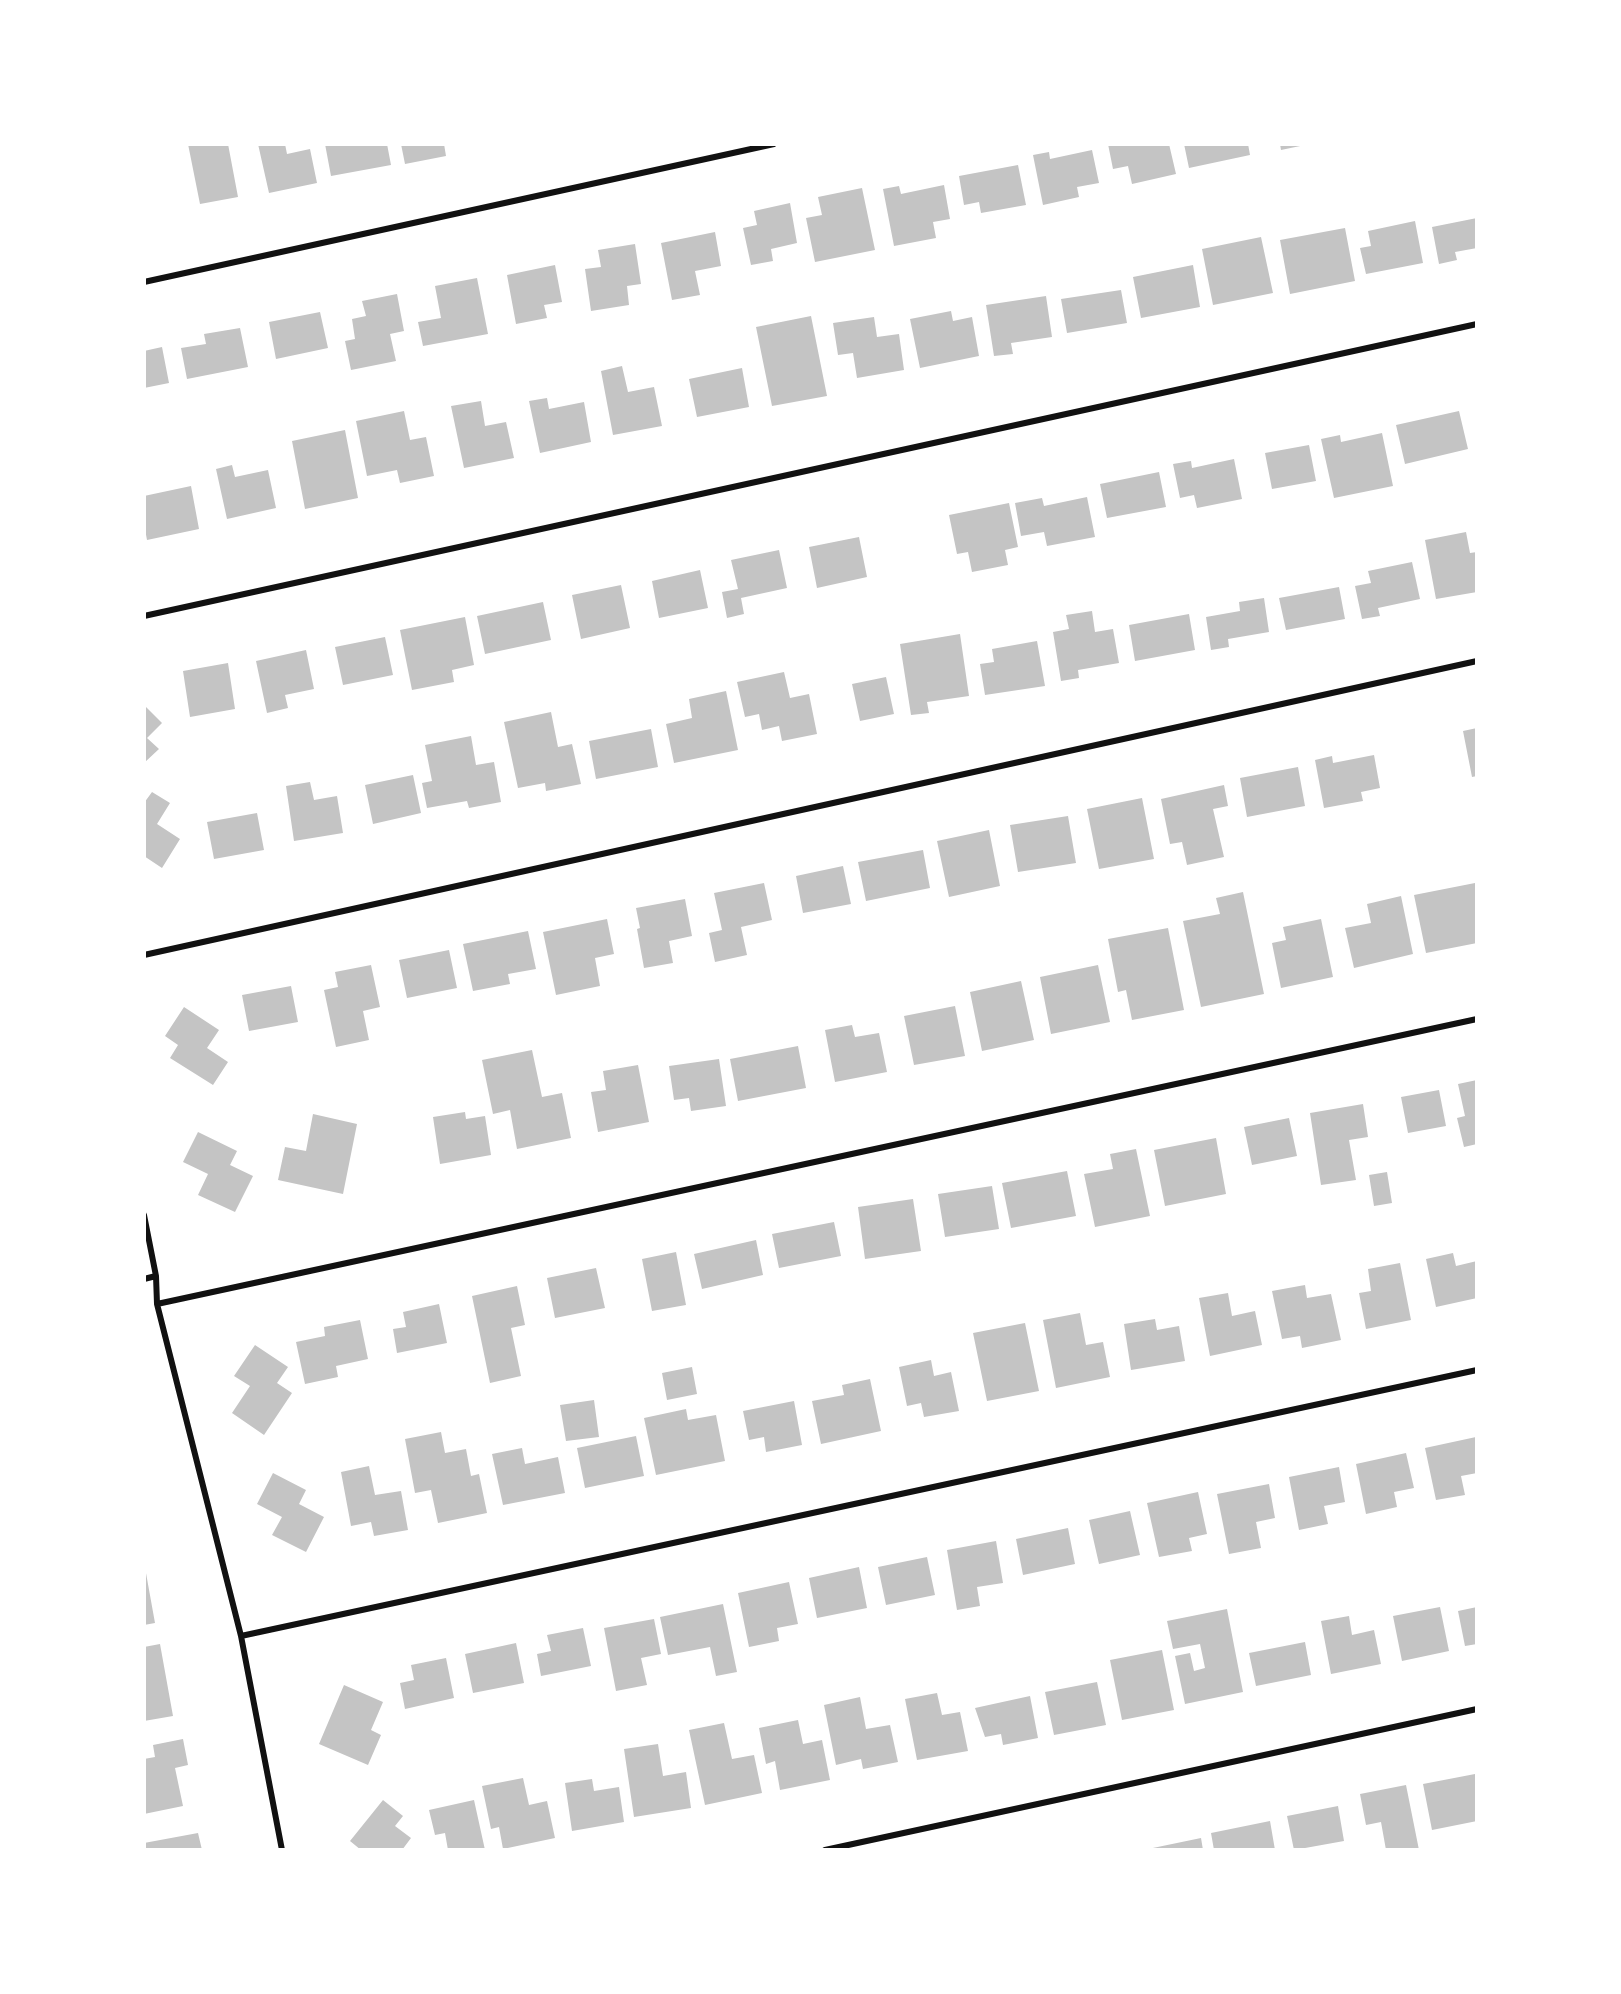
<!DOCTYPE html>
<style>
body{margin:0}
#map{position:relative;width:1621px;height:1994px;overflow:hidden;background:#fff;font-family:Ubuntu,sans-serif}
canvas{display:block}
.frame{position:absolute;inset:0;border:146px solid #fff;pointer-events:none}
</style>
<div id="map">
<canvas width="1621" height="1994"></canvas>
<div class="frame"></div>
</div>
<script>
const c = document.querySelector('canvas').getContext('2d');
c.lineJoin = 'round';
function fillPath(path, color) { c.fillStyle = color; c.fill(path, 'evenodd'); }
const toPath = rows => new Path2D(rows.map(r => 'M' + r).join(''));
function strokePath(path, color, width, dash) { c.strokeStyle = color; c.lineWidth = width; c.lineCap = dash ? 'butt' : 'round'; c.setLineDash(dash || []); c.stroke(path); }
const building = toPath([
 [188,144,228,144,238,197,200,204],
 [258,144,285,144,287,154,310,149,317,183,269,193],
 [325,144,387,144,391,165,331,176],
 [401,144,444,144,446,156,405,164],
 [1108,144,1169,144,1176,174,1132,184,1128,166,1113,169],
 [1184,144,1248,144,1250,155,1189,168],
 [1280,144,1305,144,1305,145,1281,150],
 [1092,150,1099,183,1077,187,1079,197,1043,205,1033,155,1049,152,1050,159],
 [1018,165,1026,205,981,213,979,202,964,205,959,176],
 [944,185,950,219,933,222,936,238,894,246,883,189,899,186,901,194],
 [862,188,875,250,815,262,806,218,822,215,818,197],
 [790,203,797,243,771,249,773,261,751,265,743,228,757,225,754,211],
 [1477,218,1477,248,1455,252,1457,260,1439,264,1432,227],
 [1415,221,1423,263,1366,274,1360,248,1371,246,1368,231],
 [1345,228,1355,281,1290,294,1280,240],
 [715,232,721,266,695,271,700,295,672,300,661,243],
 [1261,237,1273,293,1213,305,1202,249],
 [635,244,641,284,627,286,629,305,591,311,585,269,601,267,598,250],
 [555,265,562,302,544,305,547,318,516,324,507,275],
 [1193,265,1200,307,1141,318,1133,277],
 [477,278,488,334,423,346,418,322,441,318,435,286],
 [1121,290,1127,323,1067,333,1061,299],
 [397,294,404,331,390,334,396,361,351,370,345,341,355,339,352,319,366,316,362,301],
 [1046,296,1052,337,1011,343,1013,354,994,356,986,305],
 [951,311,953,321,972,317,979,356,920,368,910,319],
 [320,312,328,348,276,359,269,322],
 [811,316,827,396,772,406,756,327],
 [874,317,877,337,899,334,904,370,857,378,853,353,838,355,833,323],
 [240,328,248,367,187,379,181,348,206,344,204,334],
 [162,347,169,383,144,388,144,351],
 [622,366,628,392,654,387,662,426,613,435,601,371],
 [742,368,749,407,697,417,689,379],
 [547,398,549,409,584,402,591,442,540,453,529,401],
 [481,401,485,426,506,422,514,458,464,468,451,406],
 [404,411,410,440,426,437,434,476,400,483,397,470,367,476,356,421],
 [1459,411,1468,449,1405,464,1396,425],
 [345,430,358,498,305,509,292,441],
 [1382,433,1393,486,1334,498,1321,439,1340,435,1341,442],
 [1309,445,1316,481,1272,489,1265,453],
 [1234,459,1242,499,1197,508,1194,495,1180,498,1173,464,1191,461,1192,468],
 [232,465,235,477,268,470,276,508,227,519,216,469],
 [1159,472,1166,507,1107,518,1100,484],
 [191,486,199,529,147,540,144,524,144,496],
 [1087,497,1095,537,1047,546,1044,532,1021,536,1015,503,1042,498,1044,506],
 [1009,503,1018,547,1005,550,1008,565,972,572,968,552,957,554,949,515],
 [1466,532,1470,553,1477,552,1477,592,1436,599,1425,540],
 [859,537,867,577,817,588,809,547],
 [779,550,787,588,741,598,744,614,727,618,722,592,738,589,731,560],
 [1412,562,1420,599,1378,608,1380,616,1362,619,1355,586,1371,583,1368,571],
 [700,570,708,608,659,618,652,581],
 [621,585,630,628,581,639,572,595],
 [1339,587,1345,619,1286,630,1279,598],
 [1264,598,1269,632,1228,639,1229,647,1211,650,1206,617,1240,611,1239,602],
 [543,602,551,640,485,654,477,616],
 [1092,611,1095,632,1113,629,1119,663,1078,670,1079,678,1061,681,1053,632,1069,629,1066,615],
 [1189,614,1195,650,1135,661,1129,625],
 [465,617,474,665,452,670,454,682,412,690,400,630],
 [960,634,969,696,927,702,929,713,911,715,900,644],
 [385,637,393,675,343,685,335,647],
 [1037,641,1045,686,985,695,980,664,994,662,992,649],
 [306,650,314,689,285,695,288,708,267,713,256,661],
 [228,663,235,709,190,717,183,671],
 [784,672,790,698,809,694,817,734,782,741,779,726,762,730,759,714,745,717,737,682],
 [886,677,894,714,860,721,852,684],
 [726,691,738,750,674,763,666,724,692,718,689,699],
 [144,705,162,723,147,738,159,749,144,763],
 [551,712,558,747,572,744,581,784,546,791,545,783,518,788,504,722],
 [1477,728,1477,776,1472,777,1463,731],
 [651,729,658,767,596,779,589,741],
 [471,736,476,765,494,762,501,802,469,808,467,801,427,808,422,783,432,781,425,745],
 [1374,755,1380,788,1361,792,1363,801,1324,808,1315,760,1332,756,1333,763],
 [1298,767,1305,806,1247,817,1240,778],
 [413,775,421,813,373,824,365,785],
 [310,782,314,800,337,796,343,833,294,841,286,786],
 [1224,785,1228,806,1213,809,1224,857,1187,865,1182,842,1170,844,1161,799],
 [152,792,170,803,157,824,180,839,162,868,144,856,144,803],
 [1142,798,1154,859,1099,869,1087,809],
 [257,813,264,850,214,859,207,822],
 [1068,816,1076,863,1018,872,1010,825],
 [989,830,1000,886,949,897,937,841],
 [923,850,930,888,866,901,858,862],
 [843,866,851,904,803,913,796,876],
 [764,883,772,920,741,927,747,955,715,962,709,933,722,930,714,893],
 [1475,883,1477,893,1477,943,1426,953,1414,895],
 [1243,892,1264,994,1201,1007,1183,921,1220,914,1216,898],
 [1401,896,1413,954,1354,968,1345,928,1371,923,1367,904],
 [685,899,692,936,669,941,673,963,644,968,637,929,640,928,636,908],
 [607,919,614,954,595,958,600,986,556,995,543,932],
 [1321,919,1333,977,1281,988,1272,943,1286,940,1283,927],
 [1168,928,1184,1010,1132,1020,1126,990,1118,992,1108,939],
 [528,931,536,969,508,974,510,984,473,991,463,944],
 [449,950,457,988,407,998,399,960],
 [371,965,380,1007,363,1011,369,1040,336,1047,324,990,338,987,335,972],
 [1098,965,1110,1022,1051,1034,1040,977],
 [1021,981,1034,1040,982,1051,970,992],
 [291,986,298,1022,249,1031,242,995],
 [955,1006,965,1056,914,1065,904,1016],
 [184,1007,219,1030,207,1048,228,1062,213,1085,170,1058,178,1045,165,1036],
 [852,1025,855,1037,879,1033,887,1072,835,1082,825,1030],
 [798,1046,806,1088,738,1101,730,1059],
 [532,1050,542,1097,562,1093,571,1138,517,1149,510,1110,493,1114,482,1060],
 [719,1059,726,1106,691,1111,689,1098,674,1100,669,1066],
 [638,1065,649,1122,598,1132,591,1092,606,1090,603,1071],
 [1477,1080,1477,1144,1464,1147,1457,1118,1465,1116,1458,1084],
 [1439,1090,1446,1126,1408,1133,1401,1097],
 [1363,1104,1368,1137,1349,1140,1356,1180,1321,1185,1310,1113],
 [465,1112,466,1119,485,1116,491,1155,440,1164,433,1117],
 [313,1114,357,1124,343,1194,278,1180,285,1147,306,1151],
 [1289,1118,1297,1156,1252,1165,1244,1127],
 [198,1132,237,1151,230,1165,253,1176,235,1212,198,1195,208,1174,183,1162],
 [1216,1138,1226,1194,1165,1206,1154,1150],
 [1136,1149,1150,1216,1095,1227,1084,1174,1113,1169,1110,1154],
 [1067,1171,1076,1216,1011,1228,1002,1183],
 [1387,1172,1392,1203,1374,1206,1369,1175],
 [992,1186,999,1229,945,1237,938,1194],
 [913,1199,921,1251,865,1259,858,1207],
 [834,1222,841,1256,779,1268,772,1234],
 [756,1240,763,1275,702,1289,694,1254],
 [676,1252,686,1305,652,1311,642,1259],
 [1453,1253,1456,1266,1477,1261,1477,1298,1436,1307,1426,1259],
 [1400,1263,1411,1320,1366,1329,1359,1293,1371,1291,1368,1269],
 [596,1268,605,1308,555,1318,547,1278],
 [1305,1285,1307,1298,1331,1294,1341,1340,1302,1348,1300,1336,1282,1339,1272,1291],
 [517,1286,525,1325,511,1328,521,1376,490,1383,472,1296],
 [1228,1293,1232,1316,1255,1311,1262,1345,1210,1356,1199,1298],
 [439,1304,447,1343,397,1353,393,1329,406,1327,403,1312],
 [1080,1313,1086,1345,1103,1342,1110,1377,1056,1388,1043,1320],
 [1155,1319,1157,1330,1179,1326,1185,1361,1131,1370,1124,1324],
 [360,1320,368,1359,336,1366,338,1377,305,1384,296,1342,325,1336,324,1327],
 [1025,1323,1039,1391,987,1401,973,1333],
 [255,1345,288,1367,277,1383,292,1393,264,1435,232,1413,250,1386,234,1376],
 [931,1360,934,1376,951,1372,959,1411,924,1417,921,1403,907,1406,899,1367],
 [692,1367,697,1394,667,1400,662,1373],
 [870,1379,881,1431,821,1444,812,1401,844,1395,842,1385],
 [594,1400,599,1437,566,1441,560,1405],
 [794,1401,802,1445,766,1452,764,1437,749,1440,743,1411],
 [686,1409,688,1420,716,1415,725,1461,656,1475,644,1418],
 [441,1432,445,1453,466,1449,471,1476,479,1474,487,1513,438,1523,431,1490,415,1493,405,1439],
 [636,1436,644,1476,585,1488,577,1448],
 [1476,1437,1477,1473,1461,1476,1465,1495,1436,1500,1425,1448],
 [522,1448,525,1464,558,1457,565,1493,503,1505,492,1454],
 [1406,1453,1414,1488,1394,1492,1397,1507,1366,1514,1356,1464],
 [369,1466,375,1495,401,1491,408,1530,374,1536,371,1522,351,1526,341,1472],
 [1339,1467,1345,1502,1324,1506,1328,1524,1299,1530,1289,1477],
 [273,1473,306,1490,299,1504,324,1517,306,1552,272,1535,282,1517,257,1504],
 [1269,1484,1275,1518,1256,1522,1261,1548,1229,1554,1217,1494],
 [1198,1492,1207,1534,1189,1538,1192,1551,1159,1557,1147,1503],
 [1130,1511,1140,1555,1099,1564,1089,1520],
 [1068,1528,1075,1564,1023,1575,1016,1539],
 [996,1541,1003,1583,977,1587,980,1606,957,1610,947,1550],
 [927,1557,935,1595,886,1605,878,1567],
 [144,1562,155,1623,144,1625],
 [859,1567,867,1608,817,1618,809,1578],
 [789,1582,798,1624,777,1628,779,1641,749,1647,738,1593],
 [723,1604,737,1672,716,1676,710,1647,668,1655,660,1617],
 [1440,1607,1449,1651,1402,1661,1393,1616],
 [1477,1607,1477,1644,1465,1646,1458,1611],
 [1227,1609,1243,1692,1185,1704,1175,1656,1190,1653,1194,1671,1205,1668,1200,1644,1173,1649,1167,1621],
 [1349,1616,1352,1635,1374,1630,1381,1664,1331,1674,1321,1621],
 [654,1619,661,1654,641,1658,647,1685,616,1691,604,1628],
 [583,1628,591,1666,541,1676,537,1654,551,1651,547,1635],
 [1305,1642,1311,1675,1256,1686,1249,1653],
 [516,1643,524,1683,473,1693,465,1654],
 [160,1644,173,1716,144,1721,144,1647],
 [1162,1650,1174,1710,1122,1720,1110,1660],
 [446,1658,454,1698,405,1709,400,1683,414,1680,411,1665],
 [1097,1682,1106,1725,1054,1735,1045,1692],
 [344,1685,383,1702,371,1730,381,1735,368,1765,319,1744],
 [937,1693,942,1715,960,1712,968,1751,917,1760,905,1699],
 [1030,1696,1038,1738,1003,1745,1001,1734,985,1737,975,1708],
 [860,1697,866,1729,890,1725,898,1762,863,1769,861,1759,836,1765,824,1705],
 [798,1720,803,1744,822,1740,830,1780,780,1790,775,1761,766,1764,759,1728],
 [724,1723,732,1759,754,1755,762,1793,705,1805,689,1730],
 [183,1739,188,1765,175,1768,183,1806,144,1814,144,1759,155,1757,153,1745],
 [658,1744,663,1776,686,1772,691,1808,634,1817,624,1749],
 [1475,1774,1477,1785,1477,1821,1432,1830,1423,1784],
 [523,1778,529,1805,547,1801,555,1838,503,1849,499,1827,491,1829,482,1786],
 [592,1779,594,1791,619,1787,624,1822,572,1831,565,1783],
 [1406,1785,1419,1850,1386,1850,1381,1822,1366,1825,1360,1794],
 [383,1800,403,1816,395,1826,411,1838,402,1850,361,1850,350,1841],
 [474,1800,485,1850,448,1850,445,1833,435,1835,429,1810],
 [1338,1806,1344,1841,1294,1850,1287,1816],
 [1270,1821,1275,1850,1214,1850,1211,1833],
 [198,1833,202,1850,144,1850,144,1843],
 [1201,1838,1203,1850,1148,1850,1148,1849]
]);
const minor = toPath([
 [144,282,774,144],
 [144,616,1477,324],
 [144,955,1477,661],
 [144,1215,156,1276,157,1304,241,1636,282,1850],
 [144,1279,156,1276],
 [157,1304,1477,1019],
 [241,1636,1477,1370],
 [825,1850,1477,1709]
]);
fillPath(building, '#c4c4c4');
strokePath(minor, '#111', 6);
</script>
